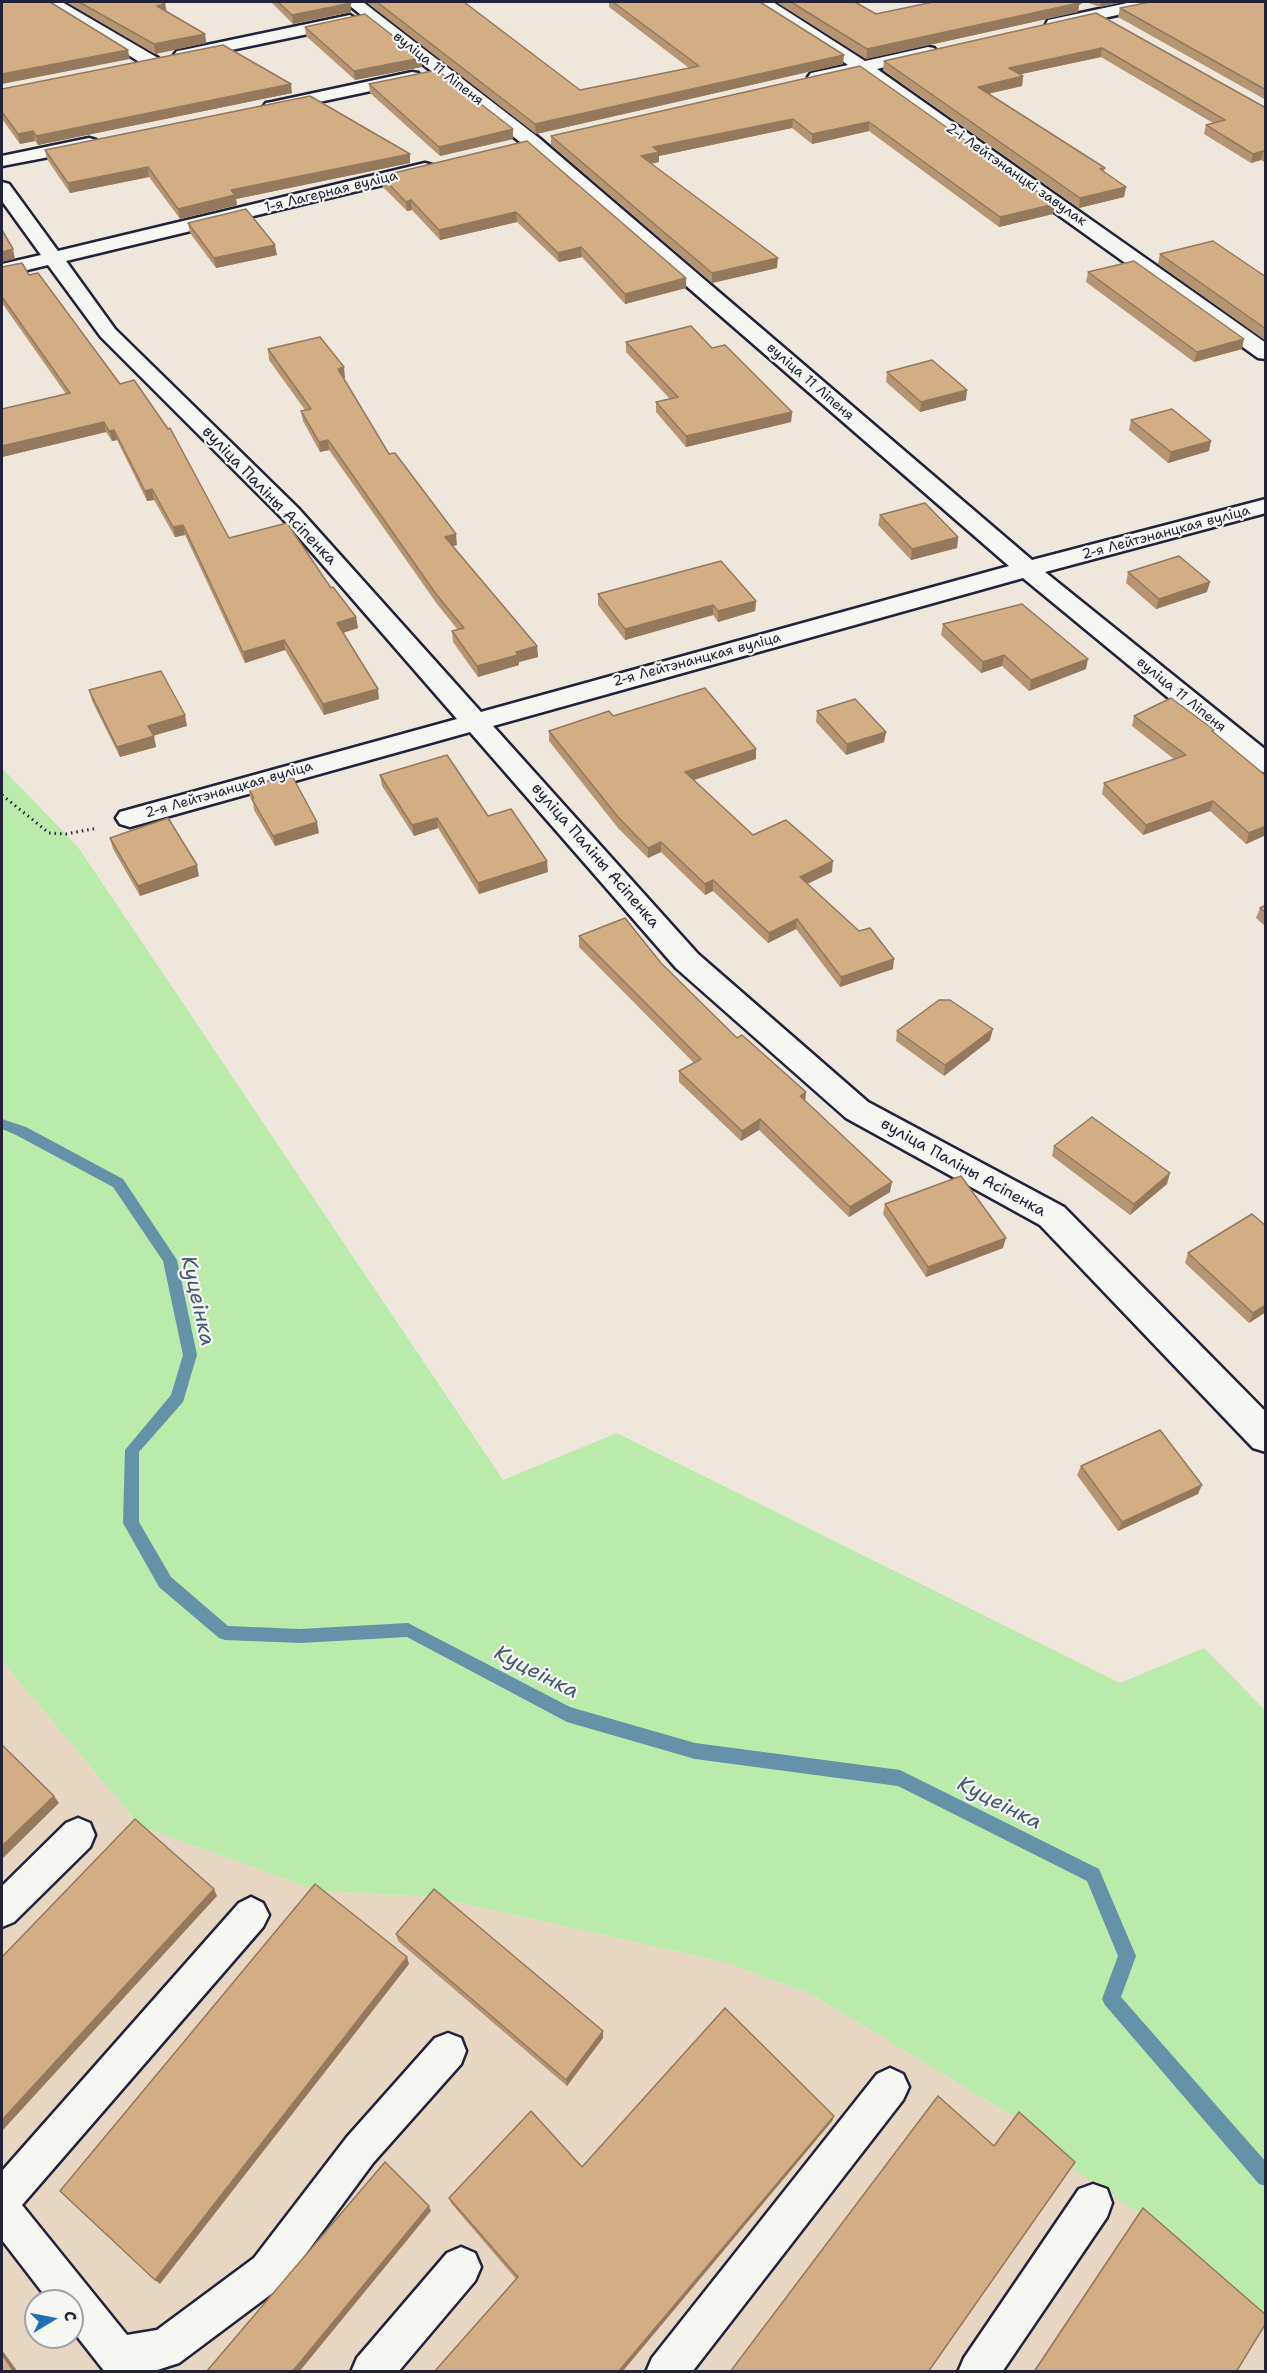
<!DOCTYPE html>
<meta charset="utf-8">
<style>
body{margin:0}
#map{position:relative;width:1267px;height:2373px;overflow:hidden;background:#efe7dc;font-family:"Shantell Sans",sans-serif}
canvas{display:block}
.frame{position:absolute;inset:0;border:3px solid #22223b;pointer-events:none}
.north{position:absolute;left:24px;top:2289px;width:60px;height:60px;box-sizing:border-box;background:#f6f6f2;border:2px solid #a1a1a9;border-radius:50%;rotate:80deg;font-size:16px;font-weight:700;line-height:24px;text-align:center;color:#22223b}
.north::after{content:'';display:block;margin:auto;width:21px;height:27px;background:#1f6fb2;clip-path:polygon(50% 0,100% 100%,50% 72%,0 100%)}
</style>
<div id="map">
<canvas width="1267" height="2373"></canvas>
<div class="frame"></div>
<div class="north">С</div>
</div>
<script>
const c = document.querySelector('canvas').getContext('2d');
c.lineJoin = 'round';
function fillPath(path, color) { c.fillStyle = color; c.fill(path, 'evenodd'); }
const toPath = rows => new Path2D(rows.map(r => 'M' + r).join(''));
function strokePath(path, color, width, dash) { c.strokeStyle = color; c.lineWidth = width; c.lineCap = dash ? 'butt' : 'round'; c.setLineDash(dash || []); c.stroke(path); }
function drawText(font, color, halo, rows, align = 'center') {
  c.font = font + ' "Shantell Sans",sans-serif'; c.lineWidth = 4.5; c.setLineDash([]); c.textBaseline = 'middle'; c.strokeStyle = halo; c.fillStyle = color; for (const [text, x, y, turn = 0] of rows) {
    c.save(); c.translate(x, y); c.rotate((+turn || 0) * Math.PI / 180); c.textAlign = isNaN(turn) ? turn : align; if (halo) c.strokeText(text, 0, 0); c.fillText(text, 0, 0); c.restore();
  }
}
const built = toPath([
 [2,1661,140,1826,318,1891,435,1897,724,1962,811,1994,1016,2118,1063,2160,1139,2213,1262,2322,1265,2327,1265,2371,2,2371],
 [36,2301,72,2301,72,2337,36,2337]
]);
const green = toPath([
 [2,768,78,847,503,1480,617,1433,1120,1683,1204,1648,1265,1710,1265,2327,1262,2322,1139,2213,1071,2167,1016,2118,811,1994,724,1962,435,1897,318,1891,140,1826,2,1661]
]);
const stream = toPath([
 [2,1119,26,1127,123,1179,177,1260,197,1355,183,1402,139,1452,139,1522,171,1577,228,1626,300,1629,408,1623,570,1707,695,1743,900,1770,1099,1869,1136,1956,1121,1997,1266,2162,1266,2186,1259,2184,1105,2005,1102,1999,1118,1956,1087,1881,898,1786,695,1759,567,1722,407,1637,300,1643,225,1640,219,1638,159,1587,123,1523,125,1450,171,1395,183,1355,163,1261,113,1187,16,1135,2,1129,2,1119]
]);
const path = toPath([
 [2,795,49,833,66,834,98,828]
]);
const lane = toPath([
 [78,1818,90,1823,95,1835,90,1847,14,1922,2,1927,2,1886,66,1823,78,1818],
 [251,1897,263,1903,269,1915,263,1927,22,2205,127,2335,157,2330,254,2258,347,2137,435,2038,448,2033,461,2038,466,2051,461,2064,373,2163,282,2286,179,2363,151,2372,105,2372,72,2330,72,2301,49,2301,2,2240,2,2171,239,1903,251,1897],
 [890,2068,903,2074,909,2087,903,2100,692,2372,646,2372,652,2358,877,2074,890,2068],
 [1093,2184,1107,2189,1112,2203,1107,2217,1002,2372,958,2372,964,2358,1079,2189,1093,2184],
 [461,2247,475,2253,481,2267,475,2281,398,2372,351,2372,357,2358,447,2253,461,2247]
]);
const street = toPath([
 [43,2,62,2,158,58,161,62,158,66,152,67,146,66,43,2],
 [345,2,363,2,539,138,1032,560,1266,499,1266,513,1045,572,1266,750,1266,773,1256,770,1023,578,493,726,698,954,868,1102,1064,1207,1266,1412,1266,1452,1253,1448,1040,1225,846,1118,676,968,470,732,130,827,120,824,116,818,120,812,457,719,282,518,101,337,48,265,2,276,2,264,41,255,2,201,2,182,9,184,58,251,425,163,432,165,434,169,432,173,66,261,115,329,298,508,481,712,1009,566,525,146,345,2],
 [755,2,773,2,865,61,928,47,934,48,937,52,934,56,877,69,1266,343,1266,359,1258,358,860,73,817,82,811,81,808,77,811,73,848,65,755,2],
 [1132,2,1160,2,1158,6,1054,29,1046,24,1048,20,1132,2],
 [350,15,358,20,356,24,183,60,177,59,174,55,177,51,183,50,350,15],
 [412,72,418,73,421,77,418,81,272,112,266,111,263,107,266,103,272,102,412,72],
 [89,138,96,140,98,144,96,148,2,166,2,156,89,138]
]);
const wall = toPath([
 [66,2,161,2,165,4,166,11,205,34,206,43,155,54],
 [271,2,349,2,351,12,293,24],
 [366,2,464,2,580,90,689,68,609,7,609,2,760,2,843,64,536,134],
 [776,2,855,2,876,14,933,2,1084,2,1079,5,1078,12,866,59],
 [1086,2,1124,2,1100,7],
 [1266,2,1266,100,1118,17,1120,8],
 [1096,13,1266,108,1266,163,1261,160,1251,163,1204,134,1206,125,1213,123,1101,57,1020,74,1023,76,1022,86,988,94,1105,168,1104,172,1126,187,1124,197,1079,208,883,70,884,61],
 [305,27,421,58,422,67,355,80,306,36],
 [860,66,1055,204,1053,214,999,227,869,131,812,144,792,128,659,156,659,162,651,163,777,268,712,283,551,145,551,136],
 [369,84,513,129,513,139,440,156,370,93],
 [2,89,292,93,38,145,35,141,20,144,2,119,2,120],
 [527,141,686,288,625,304,582,257,559,262,517,222,440,240,412,210,407,211,382,186,381,176],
 [45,150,410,154,410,163,236,199,237,205,180,219,149,177,70,193,47,159],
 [188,223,277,255,216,268,190,233],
 [1160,254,1266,277,1266,341,1158,264],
 [2,267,29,275,229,538,331,588,356,617,358,628,343,633,379,699,324,715,285,650,245,663,185,535,175,537,154,500,147,501,117,440,112,441,106,432,2,457,2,409,66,394,2,303],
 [1088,272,1242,349,1194,362,1086,282],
 [626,342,712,348,792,412,791,422,686,447,656,412,656,402,670,399,626,352],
 [268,349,345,378,343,378,389,454,457,545,453,546,537,646,538,657,519,662,519,665,478,677,453,642,452,631,458,630,437,604,329,450,320,452,303,421,301,411,305,410,269,360],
 [887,372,966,400,920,412,886,382],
 [1131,420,1209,451,1168,463,1129,430],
 [880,515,958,537,957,548,911,560,878,525],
 [1128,572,1207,592,1156,609,1126,583],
 [598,594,756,601,755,611,718,622,713,615,625,640,598,605],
 [943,624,1086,669,1029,691,1002,666,981,673,941,635],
 [89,690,187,726,153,736,156,747,120,757,92,701],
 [817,711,886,732,884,742,846,755,816,722],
 [613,716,756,759,694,780,753,835,832,872,807,884,893,969,840,987,796,929,768,943,713,891,705,895,661,852,648,858,618,828,549,741,549,731],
 [1134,716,1214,730,1214,733,1266,776,1266,835,1246,844,1210,811,1143,835,1102,794,1104,783,1174,759,1132,726],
 [380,775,488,816,548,872,479,894,438,828,414,836,382,786],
 [248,787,319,833,275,846,254,810,253,803,250,797],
 [110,838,199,876,140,896,113,849],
 [1266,905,1266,927,1256,918,1260,908],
 [579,936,661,963,737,1038,806,1092,805,1101,890,1192,849,1217,759,1130,741,1141,679,1082,679,1071,694,1063,579,947],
 [897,1031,990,1040,944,1076,896,1041],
 [1054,1146,1167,1184,1130,1215,1052,1156],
 [885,1204,1003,1248,926,1277,883,1214],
 [1266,1226,1266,1312,1249,1323,1185,1263,1188,1253],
 [1081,1466,1198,1494,1118,1531,1077,1475],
 [396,1934,603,2031,603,2038,567,2086,398,1941],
 [834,2116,832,2121,622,2372,434,2372,516,2279,451,2203,449,2198,582,2167],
 [1143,2208,1236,2372,1033,2372,1139,2213]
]);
const shadedWall = toPath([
 [1077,2,1084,2,1079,5,1078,12,866,59,867,49],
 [1101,2,1124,2,1100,7],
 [351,3,351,12,293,24,292,15],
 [165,4,167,13,157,6],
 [205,34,206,43,155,54,154,44],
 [1102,48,1101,57,1008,77,1009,68],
 [128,50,130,59,2,84,2,74],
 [844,55,843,64,536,134,535,124],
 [421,58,422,67,355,80,354,71],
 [1023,76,1022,86,977,96,978,87],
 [291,84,292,93,38,145,36,136],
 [793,119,792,128,659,156,659,162,641,166,641,156,653,147],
 [869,122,869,131,812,144,812,134],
 [513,129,513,139,440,156,439,147],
 [33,131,35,141,20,144,18,134],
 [1263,151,1261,160,1251,163,1253,154],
 [410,154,410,163,236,199,237,205,180,219,178,209,231,190],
 [148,167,149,177,70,193,68,183],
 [1126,187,1124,197,1079,208,1080,198],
 [411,200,412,210,407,211,406,202],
 [1055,204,1053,214,999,227,1000,217],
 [516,212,517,222,440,240,439,230],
 [275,245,277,255,216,268,214,258],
 [581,247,582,257,559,262,558,253],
 [13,249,15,259,2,262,2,252],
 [778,258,777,268,712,283,712,273],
 [686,278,686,288,625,304,625,294],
 [1244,339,1242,349,1194,362,1197,352],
 [344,367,345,378,339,379,338,369],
 [967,390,966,400,920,412,921,402],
 [792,412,791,422,686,447,686,436],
 [104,422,106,432,2,457,2,446],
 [114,430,117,440,112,441,109,431],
 [328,440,329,450,320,452,319,442],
 [1211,441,1209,451,1168,463,1171,452],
 [152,489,154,500,147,501,145,491],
 [183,525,185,535,175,537,173,527],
 [456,534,457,545,446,548,445,537],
 [958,537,957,548,911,560,912,549],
 [1210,582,1207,592,1156,609,1159,599],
 [756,601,755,611,718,622,718,611],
 [713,605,713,615,625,640,625,629],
 [356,617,358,628,339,634,337,623],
 [284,640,285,650,245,663,243,652],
 [537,646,538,657,519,662,519,665,478,677,477,666,516,652],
 [1004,655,1002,666,981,673,983,662],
 [1088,659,1086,669,1029,691,1031,680],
 [378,689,379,699,324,715,323,704],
 [185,715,187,726,151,736,148,726],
 [886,732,884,742,846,755,847,744],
 [154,736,156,747,120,757,117,747],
 [756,749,756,759,685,783,685,772],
 [1213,801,1210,811,1143,835,1146,825],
 [437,818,438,828,414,836,412,825],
 [317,822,319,833,275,846,273,836],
 [1266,826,1266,835,1246,844,1249,833],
 [661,842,661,852,648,858,648,848],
 [547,861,548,872,479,894,478,883],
 [833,861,832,872,799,888,800,877],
 [197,865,199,876,140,896,138,886],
 [713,880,713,891,705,895,705,884],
 [797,919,796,929,768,943,769,933],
 [894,959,893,969,840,987,841,977],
 [993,1029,990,1040,944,1076,945,1065],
 [806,1092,805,1102,800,1096],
 [760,1119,759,1130,741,1141,742,1131],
 [1170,1173,1167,1184,1130,1215,1134,1204],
 [892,1182,890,1192,849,1217,850,1207],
 [1006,1238,1003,1248,926,1277,928,1267],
 [1266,1305,1266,1312,1249,1323,1253,1313],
 [1202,1485,1198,1494,1118,1531,1122,1522],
 [54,1796,59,1803,2,1859,2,1846],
 [214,1889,217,1896,2,2131,2,2120],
 [407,1957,409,1964,160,2284,155,2280],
 [603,2031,603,2038,567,2086,566,2080],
 [834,2116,832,2121,622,2372,618,2372],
 [429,2206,431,2211,299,2372,292,2372],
 [2,2350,18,2372,14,2372,2,2354]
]);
const building = toPath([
 [2,2,50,2,128,50,2,74,2,2],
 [79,2,161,2,165,4,157,6,205,34,154,44,79,2],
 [278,2,349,2,351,3,292,15,278,2],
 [377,2,464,2,580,90,699,66,613,2,760,2,844,55,535,124,377,2],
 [791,2,855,2,876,14,933,2,1079,2,1079,3,867,49,791,2],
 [1150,2,1266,2,1266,90,1120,8,1150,2],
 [1096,13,1266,108,1266,152,1263,151,1253,154,1206,125,1225,120,1102,48,1009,68,1023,76,978,87,1105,168,1100,169,1126,187,1080,198,884,61,1096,13],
 [365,14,421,58,354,71,305,27,365,14],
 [223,45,291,84,36,136,33,131,18,134,2,112,2,89,223,45],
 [860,66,1055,204,1000,217,869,122,812,134,793,119,653,147,659,152,641,156,778,258,712,273,551,136,860,66],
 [437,70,513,129,439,147,369,84,437,70],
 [310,96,410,154,231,190,235,195,178,209,148,167,68,183,45,150,310,96],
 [527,141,686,278,625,294,581,247,558,253,516,212,439,230,411,200,406,202,381,176,527,141],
 [246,209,275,245,214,258,188,223,246,209],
 [2,230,13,249,2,252,2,230],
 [1213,241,1266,277,1266,329,1160,254,1213,241],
 [1134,261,1244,339,1197,352,1088,272,1134,261],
 [22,263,29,275,38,273,120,384,134,380,168,429,170,428,229,538,287,523,331,588,333,587,356,617,337,623,378,689,323,704,284,640,243,652,183,525,173,527,152,489,145,491,114,430,109,431,104,422,2,446,2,409,70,393,2,297,2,267,22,263],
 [691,326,712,348,725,345,792,412,686,436,656,402,678,397,626,342,691,326],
 [320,337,344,367,338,369,389,454,395,453,456,534,445,537,537,646,516,652,518,655,477,666,452,631,464,628,436,594,328,440,319,442,301,411,311,409,268,349,320,337],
 [932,360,967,390,921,402,887,372,932,360],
 [1172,409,1211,441,1171,452,1131,420,1172,409],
 [925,503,958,537,912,549,880,515,925,503],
 [1179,556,1210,582,1159,599,1128,572,1179,556],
 [721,561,756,601,718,611,713,605,625,629,598,594,721,561],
 [1022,604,1088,659,1031,680,1004,655,983,662,943,624,1022,604],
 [161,671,185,715,148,726,154,736,117,747,89,690,161,671],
 [705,688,756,749,685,772,753,835,786,820,833,861,800,877,859,931,870,928,894,959,841,977,797,919,769,933,713,880,705,884,661,842,648,848,618,817,549,731,609,711,613,716,705,688],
 [1171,698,1214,730,1212,731,1266,776,1266,826,1249,833,1213,801,1146,825,1104,783,1186,755,1134,716,1171,698],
 [855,699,886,732,847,744,817,711,855,699],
 [447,755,488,816,511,809,547,861,478,883,437,818,412,825,380,775,447,755],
 [291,774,317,822,273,836,252,799,254,798,248,787,291,774],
 [168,818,197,865,138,886,110,838,168,818],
 [1266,905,1266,913,1260,908,1266,905],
 [625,918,661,963,737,1038,742,1035,806,1092,800,1096,892,1182,850,1207,760,1119,742,1131,679,1071,701,1059,579,936,625,918],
 [939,1000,950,1000,993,1029,945,1065,897,1031,939,1000],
 [1092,1117,1170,1173,1134,1204,1054,1146,1092,1117],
 [961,1176,1006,1238,928,1267,885,1204,961,1176],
 [1252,1214,1266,1226,1266,1305,1253,1313,1188,1253,1252,1214],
 [1160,1430,1202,1485,1122,1522,1081,1466,1160,1430],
 [2,1745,54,1796,2,1846,2,1745],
 [135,1819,214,1889,2,2120,2,1957,135,1819],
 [315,1884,407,1957,155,2280,60,2191,315,1884],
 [434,1889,603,2031,566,2080,396,1934,434,1889],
 [725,2008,834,2116,618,2372,434,2372,518,2277,449,2198,531,2111,582,2167,725,2008],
 [938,2096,994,2146,1019,2112,1075,2162,928,2372,730,2372,938,2096],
 [385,2162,429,2206,292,2372,206,2372,385,2162],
 [1143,2208,1266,2315,1266,2323,1236,2372,1034,2372,1143,2208],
 [2,2354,14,2372,2,2372,2,2354]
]);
const farStreetnames = [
 ["вуліца 11 Ліпеня",438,69,38],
 ["2-і Лейтэнанцкі завулак",1016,175,35],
 ["1-я Лагерная вуліца",331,192,-14],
 ["вуліца 11 Ліпеня",810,382,41],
 ["2-я Лейтэнанцкая вуліца",1166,533,-15],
 ["2-я Лейтэнанцкая вуліца",697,660,-15],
 ["вуліца 11 Ліпеня",1181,695,39],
 ["2-я Лейтэнанцкая вуліца",229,790,-16]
];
const streetNames = [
 ["вуліца Паліны Асіпенка",269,496,46],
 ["вуліца Паліны Асіпенка",595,856,49],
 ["вуліца Паліны Асіпенка",963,1168,29]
];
const nearWaternames = [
 ["Куцеінка",197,1301,77],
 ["Куцеінка",536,1673,27],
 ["Куцеінка",999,1804,27]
];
fillPath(built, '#e7d6c2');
fillPath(green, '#baebab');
fillPath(stream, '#6492a8');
strokePath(lane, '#22223b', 5);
strokePath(street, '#22223b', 5);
strokePath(path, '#22223b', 3, [1.5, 4]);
fillPath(lane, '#f6f6f2');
fillPath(street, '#f6f6f2');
fillPath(wall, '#b59572');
fillPath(shadedWall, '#94795c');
fillPath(building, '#d3ad84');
strokePath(building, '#94795c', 1.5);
drawText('14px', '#22223b', '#f6f6f2', farStreetnames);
drawText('16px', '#22223b', '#f6f6f2', streetNames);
drawText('italic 21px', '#435a71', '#f6f6f2', nearWaternames);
</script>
